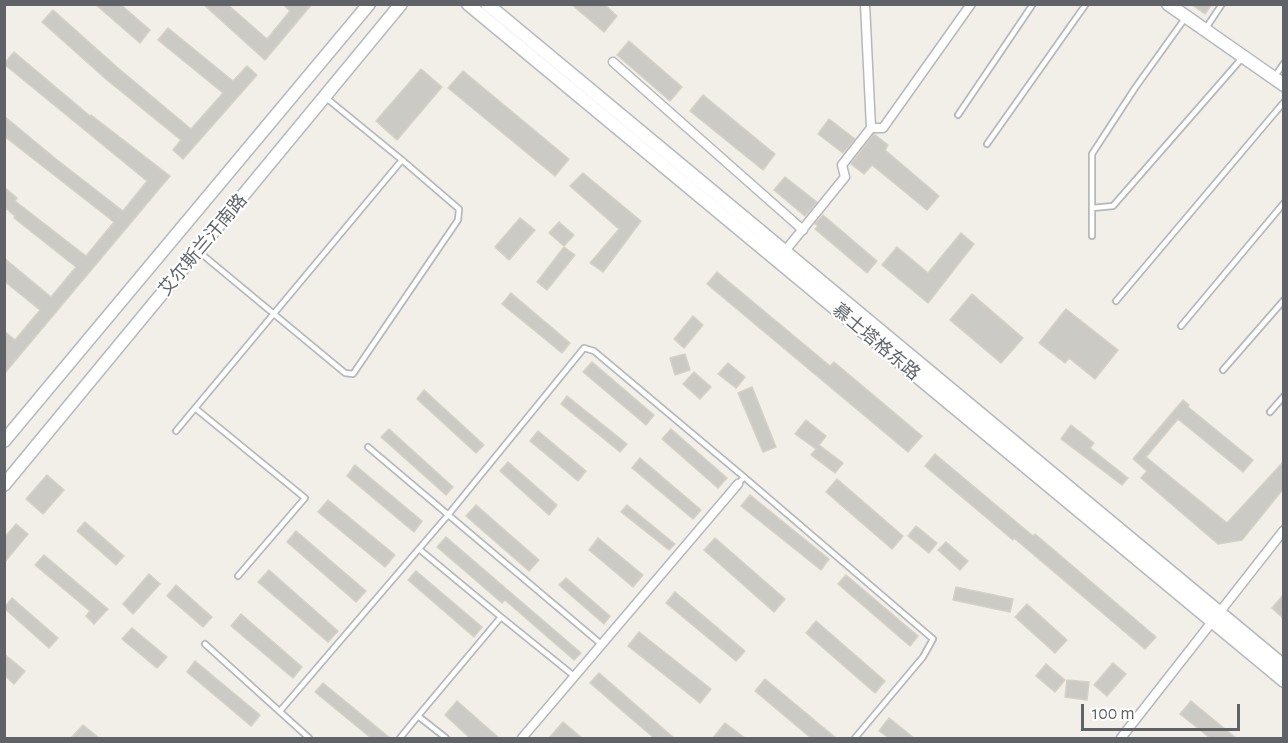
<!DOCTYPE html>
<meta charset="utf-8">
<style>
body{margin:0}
#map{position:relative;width:1288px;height:743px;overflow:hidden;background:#f1efe8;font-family:"Alegreya Sans",sans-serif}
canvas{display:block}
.frame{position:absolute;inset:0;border:6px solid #5f6368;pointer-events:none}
.scale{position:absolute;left:1081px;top:704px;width:159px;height:27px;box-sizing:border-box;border:3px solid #5f6368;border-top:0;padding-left:8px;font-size:18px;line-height:21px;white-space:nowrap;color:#5f6368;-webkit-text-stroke:4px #fff;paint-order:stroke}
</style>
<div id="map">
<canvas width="1288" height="743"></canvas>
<div class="frame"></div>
<div class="scale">100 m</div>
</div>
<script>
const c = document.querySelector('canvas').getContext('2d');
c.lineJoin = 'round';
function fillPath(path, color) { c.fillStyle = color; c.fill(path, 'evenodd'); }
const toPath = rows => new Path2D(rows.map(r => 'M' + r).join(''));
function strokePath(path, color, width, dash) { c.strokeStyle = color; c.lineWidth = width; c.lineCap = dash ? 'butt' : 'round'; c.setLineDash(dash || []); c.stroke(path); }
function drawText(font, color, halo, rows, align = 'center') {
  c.font = font + ' "Alegreya Sans","Noto Sans SC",sans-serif'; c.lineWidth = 4.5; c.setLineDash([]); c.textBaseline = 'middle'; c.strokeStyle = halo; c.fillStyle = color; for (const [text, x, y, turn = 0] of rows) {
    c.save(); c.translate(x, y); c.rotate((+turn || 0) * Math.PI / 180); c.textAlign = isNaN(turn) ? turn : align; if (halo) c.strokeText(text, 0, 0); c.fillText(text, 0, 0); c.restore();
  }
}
const building = toPath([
 [95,4,120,4,150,30,140,43,95,4],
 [203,4,227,4,267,39,290,11,283,4,312,4,265,60,203,4],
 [571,4,604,4,617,16,604,32,571,4],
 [1191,4,1212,4,1205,14,1191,4],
 [53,10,118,68,191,129,223,93,158,40,168,28,233,81,247,66,257,75,183,159,173,150,181,140,107,80,42,22,53,10],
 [629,41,682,87,670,101,617,55,629,41],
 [14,52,90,116,91,115,170,176,4,374,4,331,15,340,40,310,4,281,4,258,51,297,76,267,14,218,15,216,4,207,4,187,17,198,15,201,86,256,114,222,4,136,4,116,56,159,123,211,147,181,4,64,14,52],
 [421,69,442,87,397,140,376,121,421,69],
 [463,71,569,159,555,176,448,88,463,71],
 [703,95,775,154,763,170,690,111,703,95],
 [829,119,855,139,843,153,818,134,829,119],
 [874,134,888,145,885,150,939,196,927,210,872,165,864,174,851,164,874,134],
 [583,173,641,221,603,272,590,263,619,229,570,186,583,173],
 [785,177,817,202,805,216,774,190,785,177],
 [823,215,877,261,867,273,815,229,818,226,815,224,823,215],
 [520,218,535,230,509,260,495,247,520,218],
 [559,222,574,235,564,246,549,233,559,222],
 [961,233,974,244,928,303,882,265,897,247,928,273,961,233],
 [564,247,575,255,547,290,537,282,564,247],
 [717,272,830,366,834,362,922,436,908,452,707,284,717,272],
 [511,293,570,343,562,353,502,304,511,293],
 [972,294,1023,338,1001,363,950,320,972,294],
 [1066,309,1118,350,1095,379,1069,358,1065,363,1039,343,1066,309],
 [693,316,703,325,684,348,674,339,693,316],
 [685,354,690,370,675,375,670,358,685,354],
 [592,362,654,415,646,425,583,372,592,362],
 [728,363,745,377,736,388,718,374,728,363],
 [694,372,711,387,700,399,683,384,694,372],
 [752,387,776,447,763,452,738,393,752,387],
 [424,390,484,445,476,453,417,399,424,390],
 [567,396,627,444,620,452,561,404,567,396],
 [1183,400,1189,405,1188,407,1253,460,1243,472,1178,419,1146,457,1227,523,1284,461,1284,488,1242,540,1218,544,1141,478,1147,471,1133,459,1183,400],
 [806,420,826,436,819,445,843,463,835,473,811,455,816,449,795,434,806,420],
 [1071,425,1094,443,1090,448,1128,478,1122,485,1061,439,1071,425],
 [389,429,453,487,446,495,381,437,389,429],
 [671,429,727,478,718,488,662,439,671,429],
 [538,431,586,471,578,481,530,441,538,431],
 [935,454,1033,536,1035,534,1156,637,1145,649,1014,538,1013,540,925,466,935,454],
 [640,458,701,510,693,519,632,468,640,458],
 [508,462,557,505,549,515,500,471,508,462],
 [355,465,422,521,414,532,347,476,355,465],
 [47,475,64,490,43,514,26,499,47,475],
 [837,479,903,536,892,549,826,492,837,479],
 [750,495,829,559,821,570,741,506,750,495],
 [328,500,395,555,385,567,318,512,328,500],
 [476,505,539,560,529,571,466,516,476,505],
 [627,505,675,544,669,550,621,512,627,505],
 [85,522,124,556,116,565,77,531,85,522],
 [16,524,28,534,4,563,4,538,16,524],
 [916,526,937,543,929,553,908,536,916,526],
 [296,531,366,591,356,602,287,542,296,531],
 [446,537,581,653,574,660,505,600,502,603,437,547,446,537],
 [598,538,643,575,633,587,589,550,598,538],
 [715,538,785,599,774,612,704,550,715,538],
 [946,542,968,561,960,570,938,550,946,542],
 [44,555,108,609,94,624,86,616,90,611,35,565,44,555],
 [269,570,338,631,328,642,258,582,269,570],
 [416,571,482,627,474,637,408,580,416,571],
 [149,574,160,584,133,614,123,604,149,574],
 [846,575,918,636,910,646,838,584,846,575],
 [566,578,610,616,604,624,559,585,566,578],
 [176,585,212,617,203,627,167,596,176,585],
 [956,587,1013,599,1010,612,953,600,956,587],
 [675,592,745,651,736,661,666,603,675,592],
 [1284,594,1284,619,1272,608,1284,594],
 [12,598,58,638,49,648,4,608,12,598],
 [1027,604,1067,640,1055,653,1015,617,1027,604],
 [241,614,302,667,293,678,231,626,241,614],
 [816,621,885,681,875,693,806,633,816,621],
 [132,628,167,657,157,668,122,639,132,628],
 [639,632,711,689,700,703,628,646,639,632],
 [4,654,25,671,14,684,4,675,4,654],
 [195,661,260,715,251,726,187,672,195,661],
 [1113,663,1126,674,1107,696,1094,685,1113,663],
 [1046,664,1065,680,1055,692,1036,676,1046,664],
 [599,673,674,738,654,738,590,683,599,673],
 [765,679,836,738,811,738,755,691,765,679],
 [1067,680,1089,682,1087,700,1065,697,1067,680],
 [323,683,390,738,371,738,315,692,323,683],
 [457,701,499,738,470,738,445,715,457,701],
 [1191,701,1236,738,1210,738,1180,714,1191,701],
 [889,718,914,738,889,738,879,731,889,718],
 [563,722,582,738,549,738,563,722],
 [725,723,745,738,713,738,725,723],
 [83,725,99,738,71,738,83,725]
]);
const lane = toPath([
 [1206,28,1222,4],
 [1275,76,1284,63],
 [958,115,1033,4],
 [987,144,1086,4],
 [1092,208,1113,206,1243,57],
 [1092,236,1092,154,1135,88,1186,17],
 [198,251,345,373,353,374,458,220,459,209,402,160],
 [1116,301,1284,102],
 [1181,326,1284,203],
 [1223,370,1284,300],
 [195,408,305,498,238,576],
 [1270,412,1284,396],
 [176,431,402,160,325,97],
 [368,447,601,644],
 [744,477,933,639,923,657,855,738],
 [419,549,501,617],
 [205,644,309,738],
 [280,711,448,515,584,348,594,351,744,477,738,484],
 [418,716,501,617,574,676],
 [400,738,418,716,446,738]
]);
const street = toPath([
 [865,4,871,128],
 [613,62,803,230],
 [785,251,845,177,842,165,871,128,883,128,971,4],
 [522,738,738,484],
 [1121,738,1284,530]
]);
const secondary = toPath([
 [468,4,1284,681],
 [487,4,1284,666],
 [1168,4,1284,85],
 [4,441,369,4],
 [4,485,401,4]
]);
const streetNames = [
 ["艾尔斯兰汗南路",203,245,-50],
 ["慕士塔格东路",876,342,40]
];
fillPath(building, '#cccac5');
strokePath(building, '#d6d1c6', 1.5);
strokePath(lane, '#b5b8bc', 8);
strokePath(street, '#b5b8bc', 11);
strokePath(secondary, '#b6babf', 15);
strokePath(lane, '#fff', 4.5);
strokePath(street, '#fff', 8);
strokePath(secondary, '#fff', 12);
drawText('18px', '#5f6368', '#fff', streetNames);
</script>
